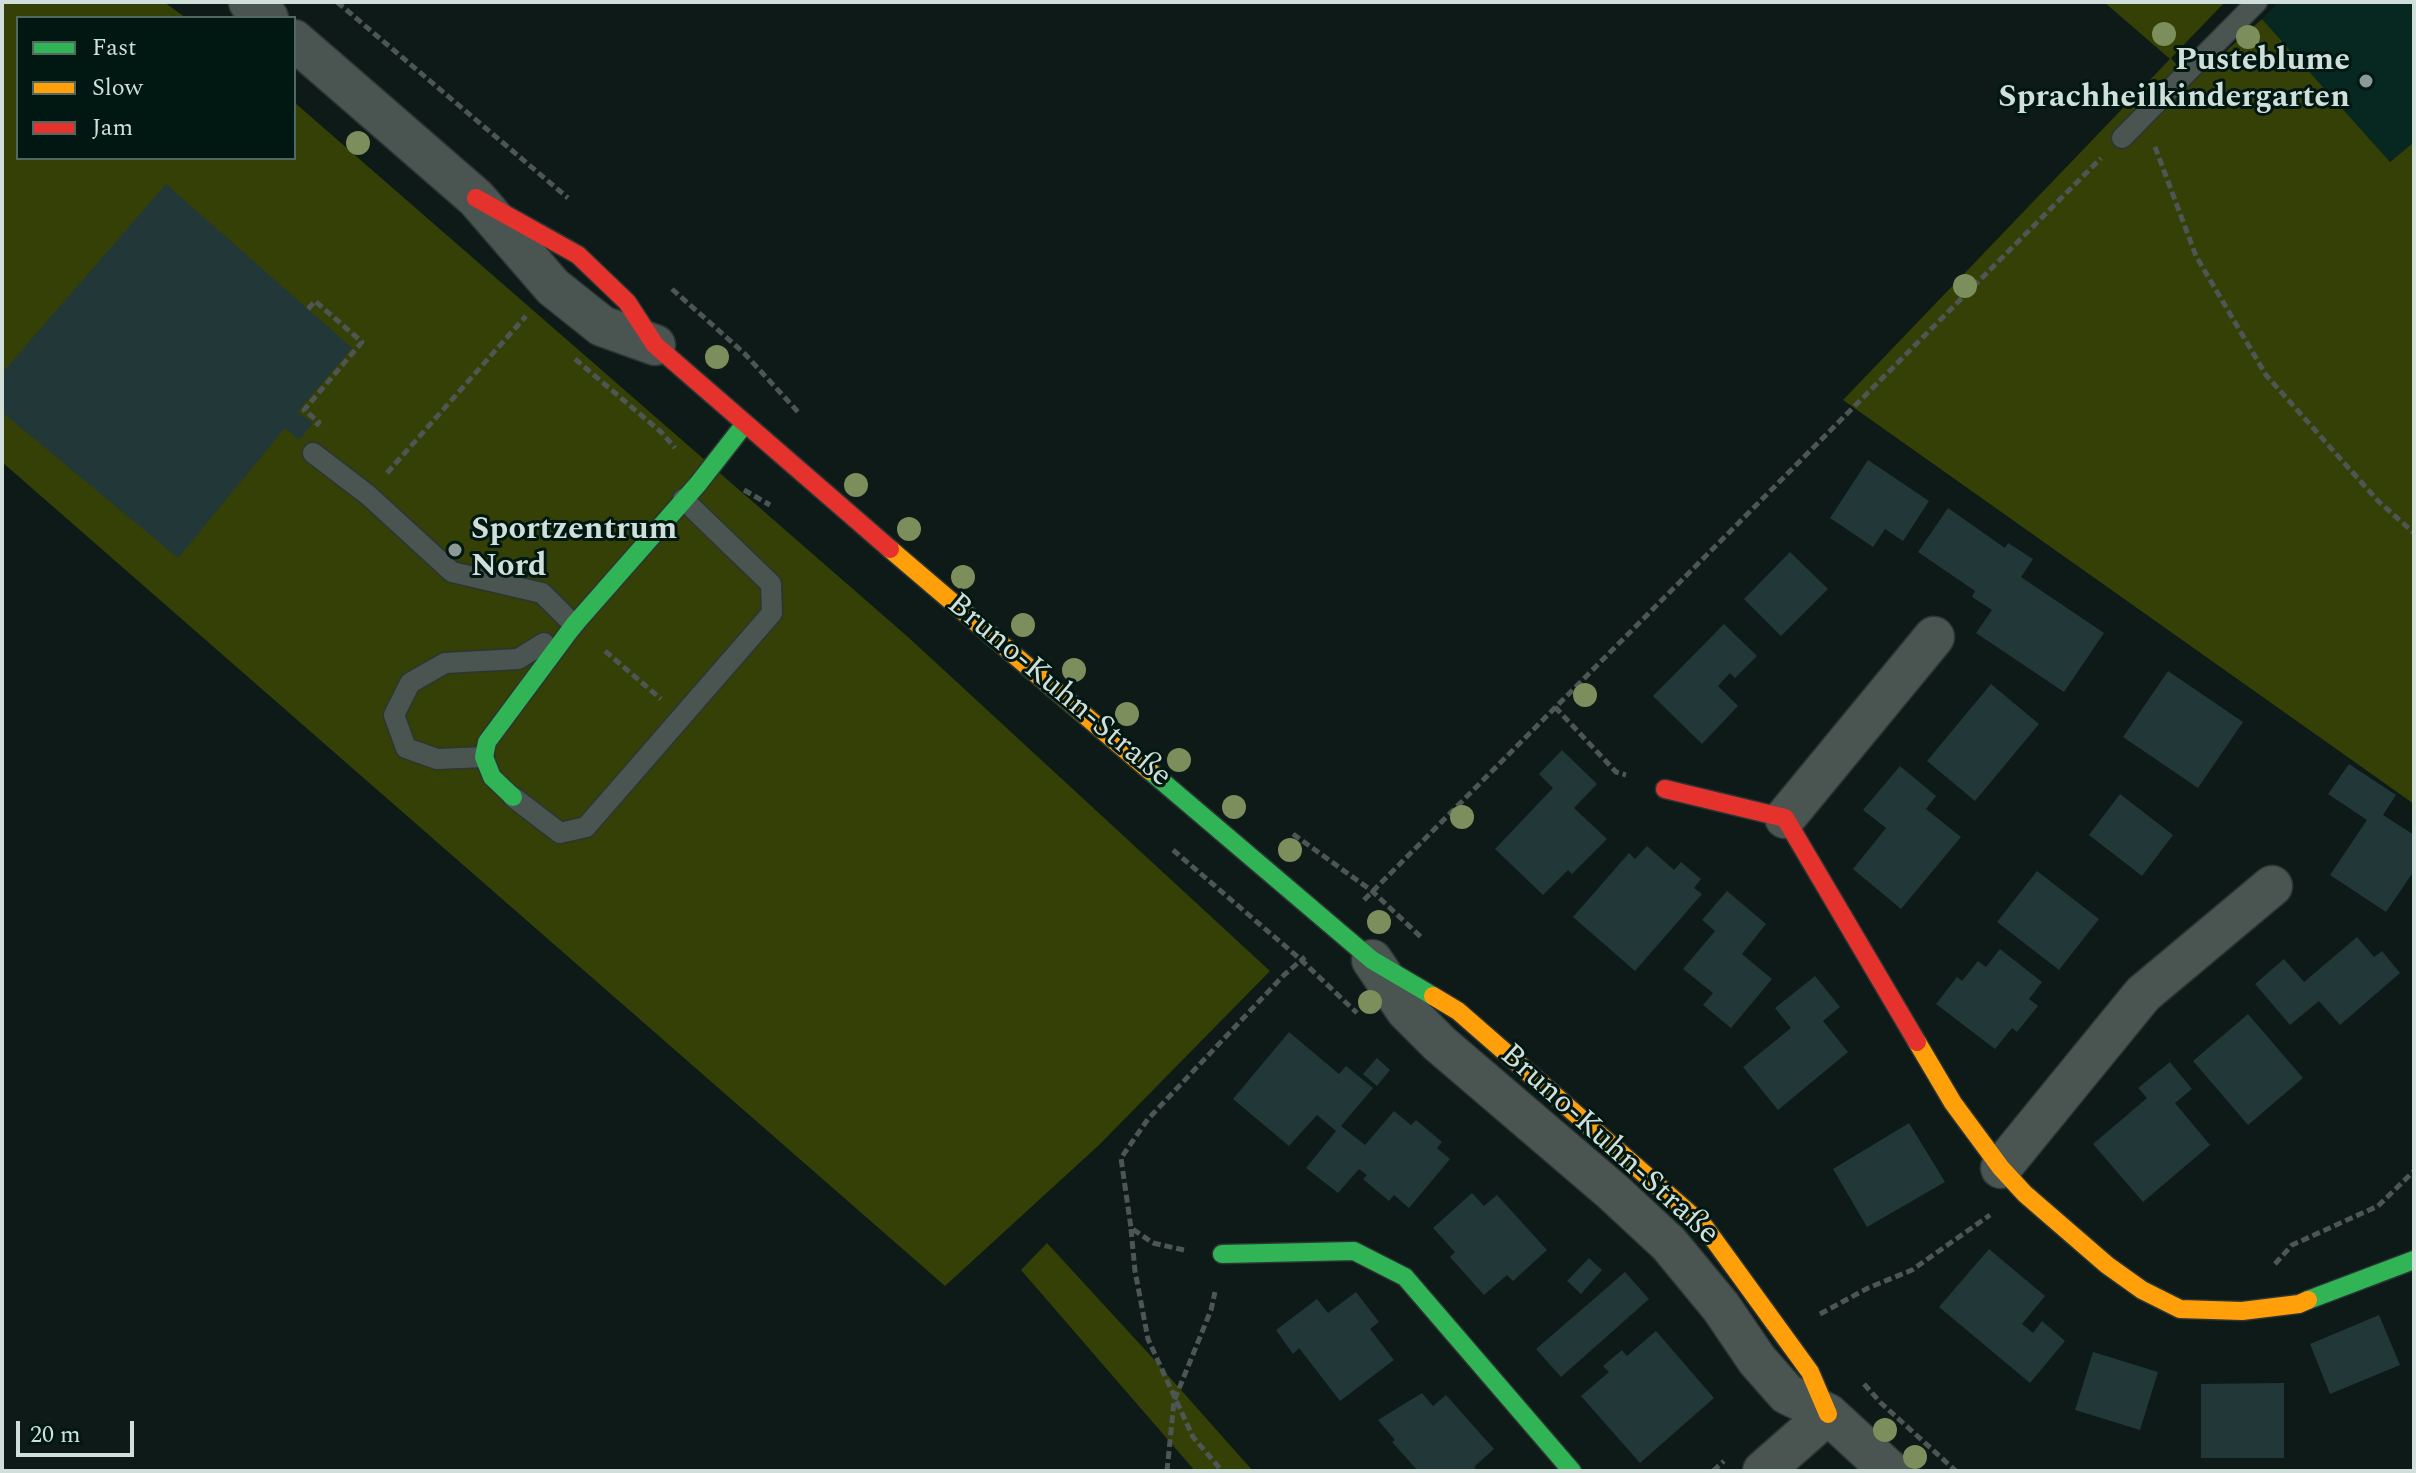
<!DOCTYPE html>
<meta charset="utf-8">
<style>
body{margin:0}
#map{position:relative;width:2416px;height:1473px;overflow:hidden;background:#0d1a18;font-family:Spectral,serif}
canvas{display:block}
.frame{position:absolute;inset:0;border:4px solid #d0dfda;pointer-events:none}
.legend{position:absolute;left:16px;top:16px;width:280px;height:144px;box-sizing:border-box;background:#001712;border:2px solid #536762;margin:0;padding:10px 14px;list-style:none;font-size:24px;color:#d0dfda}
.legend li{display:flex;align-items:center;gap:16px;height:40px}
.legend b{width:40px;border:2px solid #536762}
.scale{position:absolute;left:16px;top:1421px;width:118px;height:36px;box-sizing:border-box;border:4px solid #d0dfda;border-top:0;padding-left:10px;font-size:24px;line-height:28px;white-space:nowrap;color:#d0dfda;-webkit-text-stroke:6px #001712;paint-order:stroke}
</style>
<div id="map">
<canvas width="2416" height="1473"></canvas>
<div class="frame"></div>
<ul class="legend">
<li><b style="height:10px;background:#30b455"></b>Fast</li>
<li><b style="height:10px;background:#ff9f0a"></b>Slow</li>
<li><b style="height:10px;background:#e5322d"></b>Jam</li>
</ul>
<div class="scale">20 m</div>
</div>
<script>
const c = document.querySelector('canvas').getContext('2d');
c.lineJoin = 'round';
function fillPath(path, color) { c.fillStyle = color; c.fill(path, 'evenodd'); }
const toPath = rows => new Path2D(rows.map(r => 'M' + r).join(''));
function strokePath(path, color, width, dash) { c.strokeStyle = color; c.lineWidth = width; c.lineCap = dash ? 'butt' : 'round'; c.setLineDash(dash || []); c.stroke(path); }
function drawText(font, color, halo, rows, align = 'center') {
  c.font = font + ' Spectral,serif'; c.lineWidth = 6; c.setLineDash([]); c.textBaseline = 'middle'; c.strokeStyle = halo; c.fillStyle = color; for (const [text, x, y, turn = 0] of rows) {
    c.save(); c.translate(x, y); c.rotate((+turn || 0) * Math.PI / 180); c.textAlign = isNaN(turn) ? turn : align; if (halo) c.strokeText(text, 0, 0); c.fillText(text, 0, 0); c.restore();
  }
}
const built = toPath([
 [2279,2,2414,2,2414,142,2390,162,2262,19]
]);
const green = toPath([
 [2,2,164,2,186,18,18,18,18,158,294,158,294,102,908,637,1270,971,1099,1145,945,1286,2,462],
 [2104,2,2225,2,2171,58,2191,82,2262,19,2390,162,2414,142,2414,804,1843,400,2170,59],
 [1047,1243,1149,1354,1253,1471,1195,1471,1021,1270]
]);
const building = toPath([
 [166,184,352,348,297,412,313,423,299,440,285,428,178,558,2,412,2,373],
 [1868,460,1929,501,1903,541,1885,529,1873,547,1830,518],
 [1948,508,2005,548,2008,543,2033,559,2021,577,2104,633,2064,692,1976,633,1992,610,1972,597,1975,591,1918,552],
 [1790,552,1828,589,1781,636,1744,599],
 [1724,624,1757,656,1735,678,1730,673,1718,686,1738,706,1702,744,1653,696],
 [2168,671,2243,722,2198,788,2123,737],
 [1991,684,2039,724,1975,801,1927,761],
 [1562,750,1597,784,1574,808,1607,839,1572,874,1568,870,1543,895,1495,849,1553,788,1539,774],
 [2349,764,2396,795,2383,815,2414,835,2414,871,2386,912,2330,875,2367,820,2328,794],
 [1900,766,1936,796,1926,809,1961,837,1901,909,1853,869,1886,828,1863,810],
 [2120,794,2173,835,2142,876,2089,835],
 [1647,846,1674,870,1681,862,1701,879,1694,888,1702,894,1635,971,1573,917,1629,853,1635,859],
 [2037,871,2099,919,2059,970,1997,922],
 [1727,891,1766,924,1742,954,1772,979,1731,1028,1703,1005,1713,993,1683,969,1715,931,1702,920],
 [2357,937,2374,957,2382,951,2400,973,2340,1025,2319,1001,2290,1025,2255,984,2284,959,2304,982],
 [2000,949,2042,982,2029,999,2038,1006,2017,1032,2012,1028,1995,1049,1936,1004,1957,977,1962,981,1978,961,1986,967],
 [1815,976,1840,1007,1823,1021,1848,1052,1778,1110,1743,1067,1791,1028,1775,1008],
 [2248,1014,2303,1078,2248,1125,2193,1061],
 [1289,1032,1339,1074,1346,1066,1373,1088,1341,1126,1365,1145,1394,1111,1411,1125,1416,1120,1442,1142,1437,1148,1450,1159,1409,1208,1394,1195,1389,1201,1363,1179,1367,1175,1359,1169,1338,1193,1306,1168,1336,1131,1317,1115,1289,1146,1233,1099],
 [1377,1058,1390,1070,1377,1086,1363,1074],
 [2170,1062,2192,1089,2175,1103,2210,1145,2143,1202,2093,1144,2147,1098,2138,1088],
 [1909,1123,1945,1182,1867,1227,1833,1169],
 [1472,1193,1484,1206,1497,1195,1547,1250,1513,1281,1507,1275,1484,1295,1450,1257,1455,1252,1433,1228],
 [1989,1249,2045,1296,2022,1324,2033,1333,2042,1321,2065,1341,2030,1383,1939,1307],
 [1589,1258,1602,1270,1581,1294,1567,1281],
 [1625,1272,1649,1299,1561,1377,1536,1349],
 [1356,1292,1379,1322,1370,1329,1394,1360,1340,1401,1299,1348,1293,1354,1276,1330,1317,1299,1328,1313],
 [2379,1315,2400,1365,2330,1394,2310,1344],
 [1656,1331,1714,1398,1640,1463,1581,1396,1609,1372,1603,1366,1622,1350,1627,1356],
 [2093,1352,2158,1372,2140,1430,2075,1410],
 [2284,1383,2284,1458,2201,1458,2201,1384],
 [1422,1393,1433,1406,1446,1395,1494,1449,1474,1467,1478,1471,1418,1471,1392,1442,1395,1440,1378,1420]
]);
const path = toPath([
 [337,2,568,198],
 [2155,147,2196,256,2266,375,2378,501,2414,533],
 [672,289,744,353,799,413],
 [308,309,315,301,362,342,304,410,319,422,316,426],
 [575,359,661,432,675,448],
 [387,473,526,316],
 [744,490,770,505],
 [605,651,661,699],
 [1555,707,1616,772,1626,775],
 [1293,834,1372,891,1422,938],
 [1173,850,1299,958,1357,1013],
 [1364,900,2101,158],
 [1131,1229,1135,1271,1148,1339,1193,1437,1222,1471],
 [1184,1250,1153,1243,1131,1228,1121,1158,1148,1119,1284,975,1305,957],
 [2275,1264,2292,1245,2378,1206,2414,1171],
 [1820,1314,1868,1288,1912,1270,1990,1215],
 [1864,1384,1881,1403,1956,1471],
 [1167,1471,1174,1401,1211,1310,1215,1292],
 [1713,1471,1724,1461]
]);
const lane = toPath([
 [2122,138,2257,2],
 [313,453,368,495,452,572,542,593,574,625,572,627],
 [484,757,437,759,406,748,394,715,410,683,445,663,518,659,544,643],
 [513,797,560,833,586,827,772,613,771,584,683,499]
]);
const street = toPath([
 [249,2,268,18],
 [294,40,476,198,553,287,602,326,655,345],
 [1785,818,1934,637],
 [1372,960,1406,1010,1440,1044,1613,1192,1669,1244,1721,1307,1757,1360,1787,1394,1828,1414,1890,1471],
 [2001,1168,2143,994,2272,886],
 [1763,1471,1828,1414]
]);
const fast = toPath([
 [1150,771,1372,960,1433,996],
 [513,797,492,777,484,757,487,742,574,625,698,484,744,425],
 [1222,1254,1354,1251,1405,1277,1572,1471],
 [2308,1300,2414,1260]
]);
const slow = toPath([
 [890,549,1150,771],
 [1433,996,1458,1011,1704,1226,1810,1372,1828,1414],
 [1917,1042,1953,1103,2001,1168,2025,1194,2107,1265,2142,1290,2180,1309,2242,1311,2299,1304,2308,1300]
]);
const jam = toPath([
 [476,198,578,255,627,302,655,345,890,549],
 [1665,789,1785,818,1917,1042]
]);
const trees = [
 [2164,34],
 [2248,37],
 [358,143],
 [1965,286],
 [717,357],
 [856,485],
 [909,529],
 [963,577],
 [1023,625],
 [1074,670],
 [1585,695],
 [1127,714],
 [1179,760],
 [1234,807],
 [1462,817],
 [1290,850],
 [1379,922],
 [1370,1002],
 [1885,1430],
 [1915,1457]
];
const markers = [
 [2366,81,8,"#8c9a96"],
 [455,550,8,"#8c9a96"]
];
const poiNames = [
 ["Pusteblume",2350,63],
 ["Sprachheilkindergarten",2350,100],
 ["Sportzentrum",471,532,"left"],
 ["Nord",471,569,"left"]
];
const streetNames = [
 ["Bruno-Kuhn-Straße",1058,692,40],
 ["Bruno-Kuhn-Straße",1608,1146,42]
];
fillPath(built, '#062821');
fillPath(green, '#344005');
fillPath(building, '#223738');
strokePath(lane, '#2c3533', 23);
strokePath(street, '#2c3533', 43);
strokePath(fast, '#2c3533', 21);
strokePath(slow, '#2c3533', 21);
strokePath(jam, '#2c3533', 21);
strokePath(path, '#4d5654', 5, [8, 4]);
strokePath(lane, '#4a5451', 20);
strokePath(street, '#4a5451', 40);
strokePath(fast, '#30b455', 18);
strokePath(slow, '#ff9f0a', 18);
strokePath(jam, '#e5322d', 18);
c.fillStyle = '#7c8e5b';
for (const [x, y] of trees) { c.beginPath(); c.arc(x, y, 12, 0, 2 * Math.PI); c.fill(); }
for (const [x, y, r, color] of markers) { const dot = new Path2D(); dot.arc(x, y, r, 0, 2 * Math.PI); c.fillStyle = color; c.fill(dot); strokePath(dot, '#001712', 3); }
drawText('bold 32px', '#d0dfda', '#001712', poiNames, 'right');
drawText('32px', '#d0dfda', '#001712', streetNames);
</script>
